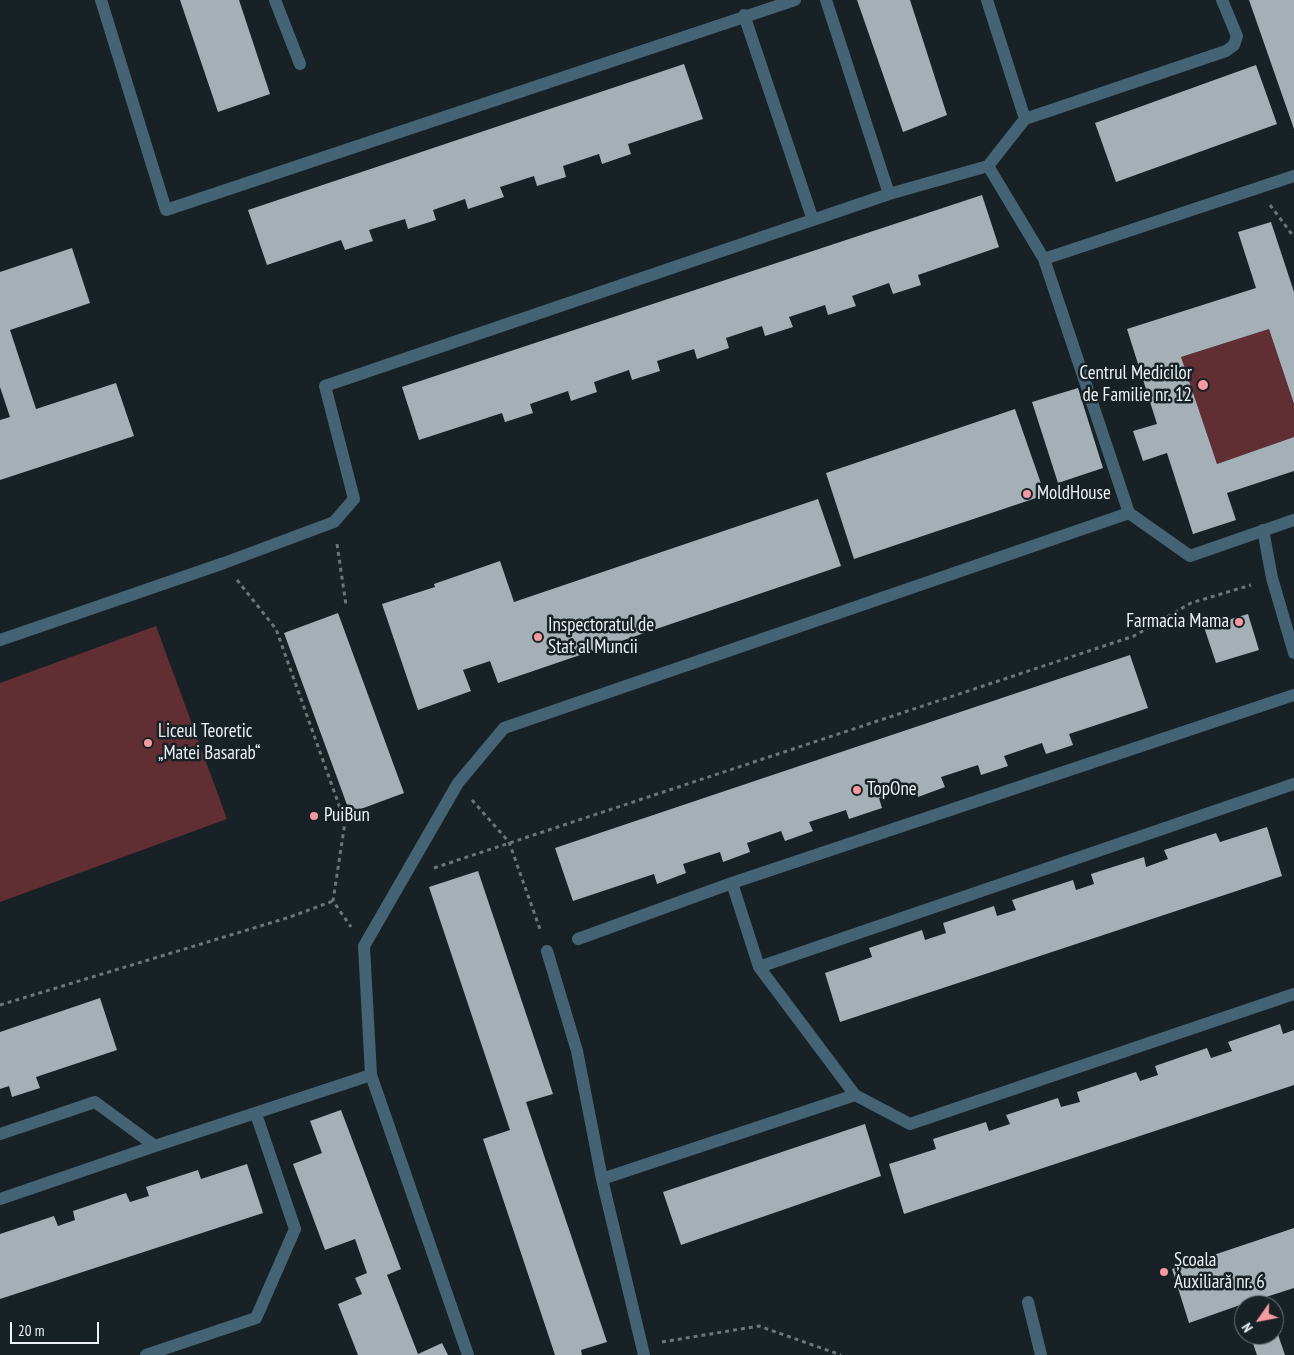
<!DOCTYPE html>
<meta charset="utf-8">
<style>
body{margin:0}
#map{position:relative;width:1294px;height:1355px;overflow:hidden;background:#182125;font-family:"PT Sans Narrow",sans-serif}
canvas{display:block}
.north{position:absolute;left:1234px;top:1295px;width:50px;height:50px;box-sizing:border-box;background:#182125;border:1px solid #6d7578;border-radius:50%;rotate:237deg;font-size:14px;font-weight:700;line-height:20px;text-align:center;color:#ecf2f5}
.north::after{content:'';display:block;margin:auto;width:18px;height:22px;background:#f49aa0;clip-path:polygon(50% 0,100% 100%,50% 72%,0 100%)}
.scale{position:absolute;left:10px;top:1322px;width:89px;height:22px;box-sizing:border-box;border:2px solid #ecf2f5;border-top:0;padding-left:6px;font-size:15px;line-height:18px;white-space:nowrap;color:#ecf2f5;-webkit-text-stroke:4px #182125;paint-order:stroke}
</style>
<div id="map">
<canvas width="1294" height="1355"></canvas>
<div class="north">N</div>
<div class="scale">20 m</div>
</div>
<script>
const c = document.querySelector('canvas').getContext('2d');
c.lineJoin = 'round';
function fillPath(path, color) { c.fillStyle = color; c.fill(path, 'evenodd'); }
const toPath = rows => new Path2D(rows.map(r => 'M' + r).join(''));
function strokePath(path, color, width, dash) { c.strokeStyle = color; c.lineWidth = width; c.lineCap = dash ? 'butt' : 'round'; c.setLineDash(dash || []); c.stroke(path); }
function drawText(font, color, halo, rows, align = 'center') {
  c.font = font + ' "PT Sans Narrow",sans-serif'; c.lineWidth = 5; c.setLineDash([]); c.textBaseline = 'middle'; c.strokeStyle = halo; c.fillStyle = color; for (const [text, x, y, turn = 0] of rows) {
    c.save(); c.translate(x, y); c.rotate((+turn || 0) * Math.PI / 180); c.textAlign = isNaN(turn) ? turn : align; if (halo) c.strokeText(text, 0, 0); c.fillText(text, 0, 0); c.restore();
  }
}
const green = toPath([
 [1269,329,1294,405,1294,437,1217,464,1181,357],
 [156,626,227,819,0,902,0,683]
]);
const building = toPath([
 [180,0,239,0,270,94,218,112],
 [857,0,910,0,947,115,903,132],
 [1249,0,1294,0,1294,129],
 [684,64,703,119,628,144,631,154,602,164,599,154,563,166,566,177,537,186,534,176,500,187,504,197,468,209,465,199,433,210,436,220,408,229,405,219,369,230,373,241,345,250,341,240,267,265,248,210],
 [1256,65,1277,124,1116,182,1095,123],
 [982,195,999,247,918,275,921,285,893,294,889,283,852,296,856,306,828,315,825,305,789,317,793,327,765,336,762,326,726,338,729,348,697,359,694,349,657,361,660,371,632,380,629,370,594,382,597,392,571,401,568,391,530,404,533,413,505,422,502,413,419,440,402,387],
 [1271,222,1294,292,1294,404,1269,329,1181,357,1217,464,1294,437,1294,471,1227,493,1236,520,1193,534,1167,453,1143,461,1133,431,1157,424,1127,329,1256,288,1238,232],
 [72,248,90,303,10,330,36,409,116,383,134,436,0,480,0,420,10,417,0,387,0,272],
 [1078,388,1103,468,1058,483,1032,402],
 [1015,409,1045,495,854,559,826,473],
 [818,499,841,566,498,683,490,661,463,670,471,691,418,710,382,604,435,587,434,584,500,561,514,602],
 [338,613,404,793,350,813,284,633],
 [1248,614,1259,650,1216,663,1204,627],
 [1130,655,1148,708,1069,734,1073,745,1046,754,1042,743,1004,756,1008,766,981,775,978,765,941,777,945,787,918,797,914,787,879,798,882,808,849,819,846,810,809,822,813,831,785,841,781,831,747,843,750,852,723,862,720,852,683,864,686,873,657,884,654,874,573,901,555,848],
 [1267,827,1282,876,840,1022,825,973,872,957,869,948,922,930,925,940,946,933,943,923,994,906,997,916,1016,910,1012,900,1073,880,1076,890,1094,884,1091,874,1144,857,1146,867,1168,859,1164,850,1216,833,1220,842],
 [478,871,553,1094,526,1102,607,1342,581,1350,582,1355,555,1355,483,1139,510,1130,429,887],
 [100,998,117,1050,36,1077,40,1088,12,1097,9,1086,0,1089,0,1032],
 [1280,1024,1283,1034,1294,1030,1294,1085,904,1214,889,1164,936,1149,933,1139,986,1122,989,1131,1010,1124,1006,1115,1058,1098,1061,1107,1080,1102,1077,1092,1136,1072,1140,1081,1158,1075,1155,1066,1207,1048,1211,1058,1232,1051,1228,1042],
 [341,1110,401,1269,387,1275,418,1354,442,1343,448,1355,358,1355,338,1304,362,1294,355,1278,367,1273,355,1239,325,1250,293,1164,322,1153,310,1121],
 [865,1124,881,1176,681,1245,663,1192],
 [247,1164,263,1213,0,1299,0,1234,54,1216,58,1226,75,1220,73,1211,126,1193,130,1202,149,1196,146,1187,198,1170,201,1179],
 [1294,1228,1294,1288,1266,1297,1268,1305,1244,1305,1244,1315,1240,1305,1189,1323,1172,1269],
 [1274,1323,1285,1355,1257,1355,1250,1335,1274,1335]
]);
const path = toPath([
 [1270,205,1294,237],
 [337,544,346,605],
 [237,580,276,629,345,822,333,901,351,927],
 [472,800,509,842,541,932],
 [434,868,1134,636,1191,603,1251,585],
 [0,1005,290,917,333,901],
 [662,1342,759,1326,841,1355]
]);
const lane = toPath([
 [101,0,166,210,795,0],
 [275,0,300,64],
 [826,0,889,194],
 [744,15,813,220],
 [1025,119,1226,51,1234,45,1237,36,1222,0],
 [988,166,1044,259,1129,513],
 [1044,259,1294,176],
 [1263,530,1272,578,1294,653],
 [0,640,224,563,334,522,354,499,325,386,889,194,988,166,1025,119,987,0],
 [732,883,759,967,1294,784],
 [578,939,732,883,1294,695],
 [547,951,577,1051,602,1179,644,1355],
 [759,967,855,1095,910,1124,1294,994],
 [0,1134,95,1102,155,1146,371,1075],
 [602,1179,855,1095],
 [0,1199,155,1146],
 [1028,1302,1041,1355],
 [146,1355,256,1318,295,1229,256,1114],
 [468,1355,371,1075,364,946,458,783,504,728,1129,513,1190,556,1294,520]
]);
const markers = [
 [1203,385,6,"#f49aa0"],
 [1027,494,5,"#f49aa0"],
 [1239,622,5,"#f49aa0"],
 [538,637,5,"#f49aa0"],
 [148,743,5,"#f49aa0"],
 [857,790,5,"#f49aa0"],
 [314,816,5,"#f49aa0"],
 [1164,1272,5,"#f49aa0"]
];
const poiNames = [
 ["Centrul Medicilor",1192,374,"right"],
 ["de Familie nr. 12",1192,396,"right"],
 ["MoldHouse",1037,494],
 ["Farmacia Mama",1229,622,"right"],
 ["Inspectoratul de",548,626],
 ["Stat al Muncii",548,648],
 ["Liceul Teoretic",158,732],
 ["„Matei Basarab“",158,754],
 ["TopOne",867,790],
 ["PuiBun",324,816],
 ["Școala",1174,1261],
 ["Auxiliară nr. 6",1174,1283]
];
fillPath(green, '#612f33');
fillPath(building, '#a5b0b6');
strokePath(path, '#6d7578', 3, [4, 4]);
strokePath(lane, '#446475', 12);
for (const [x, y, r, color] of markers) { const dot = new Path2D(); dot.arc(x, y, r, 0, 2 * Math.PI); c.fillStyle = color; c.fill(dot); strokePath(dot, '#182125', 2); }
drawText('19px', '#ecf2f5', '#182125', poiNames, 'left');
</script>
